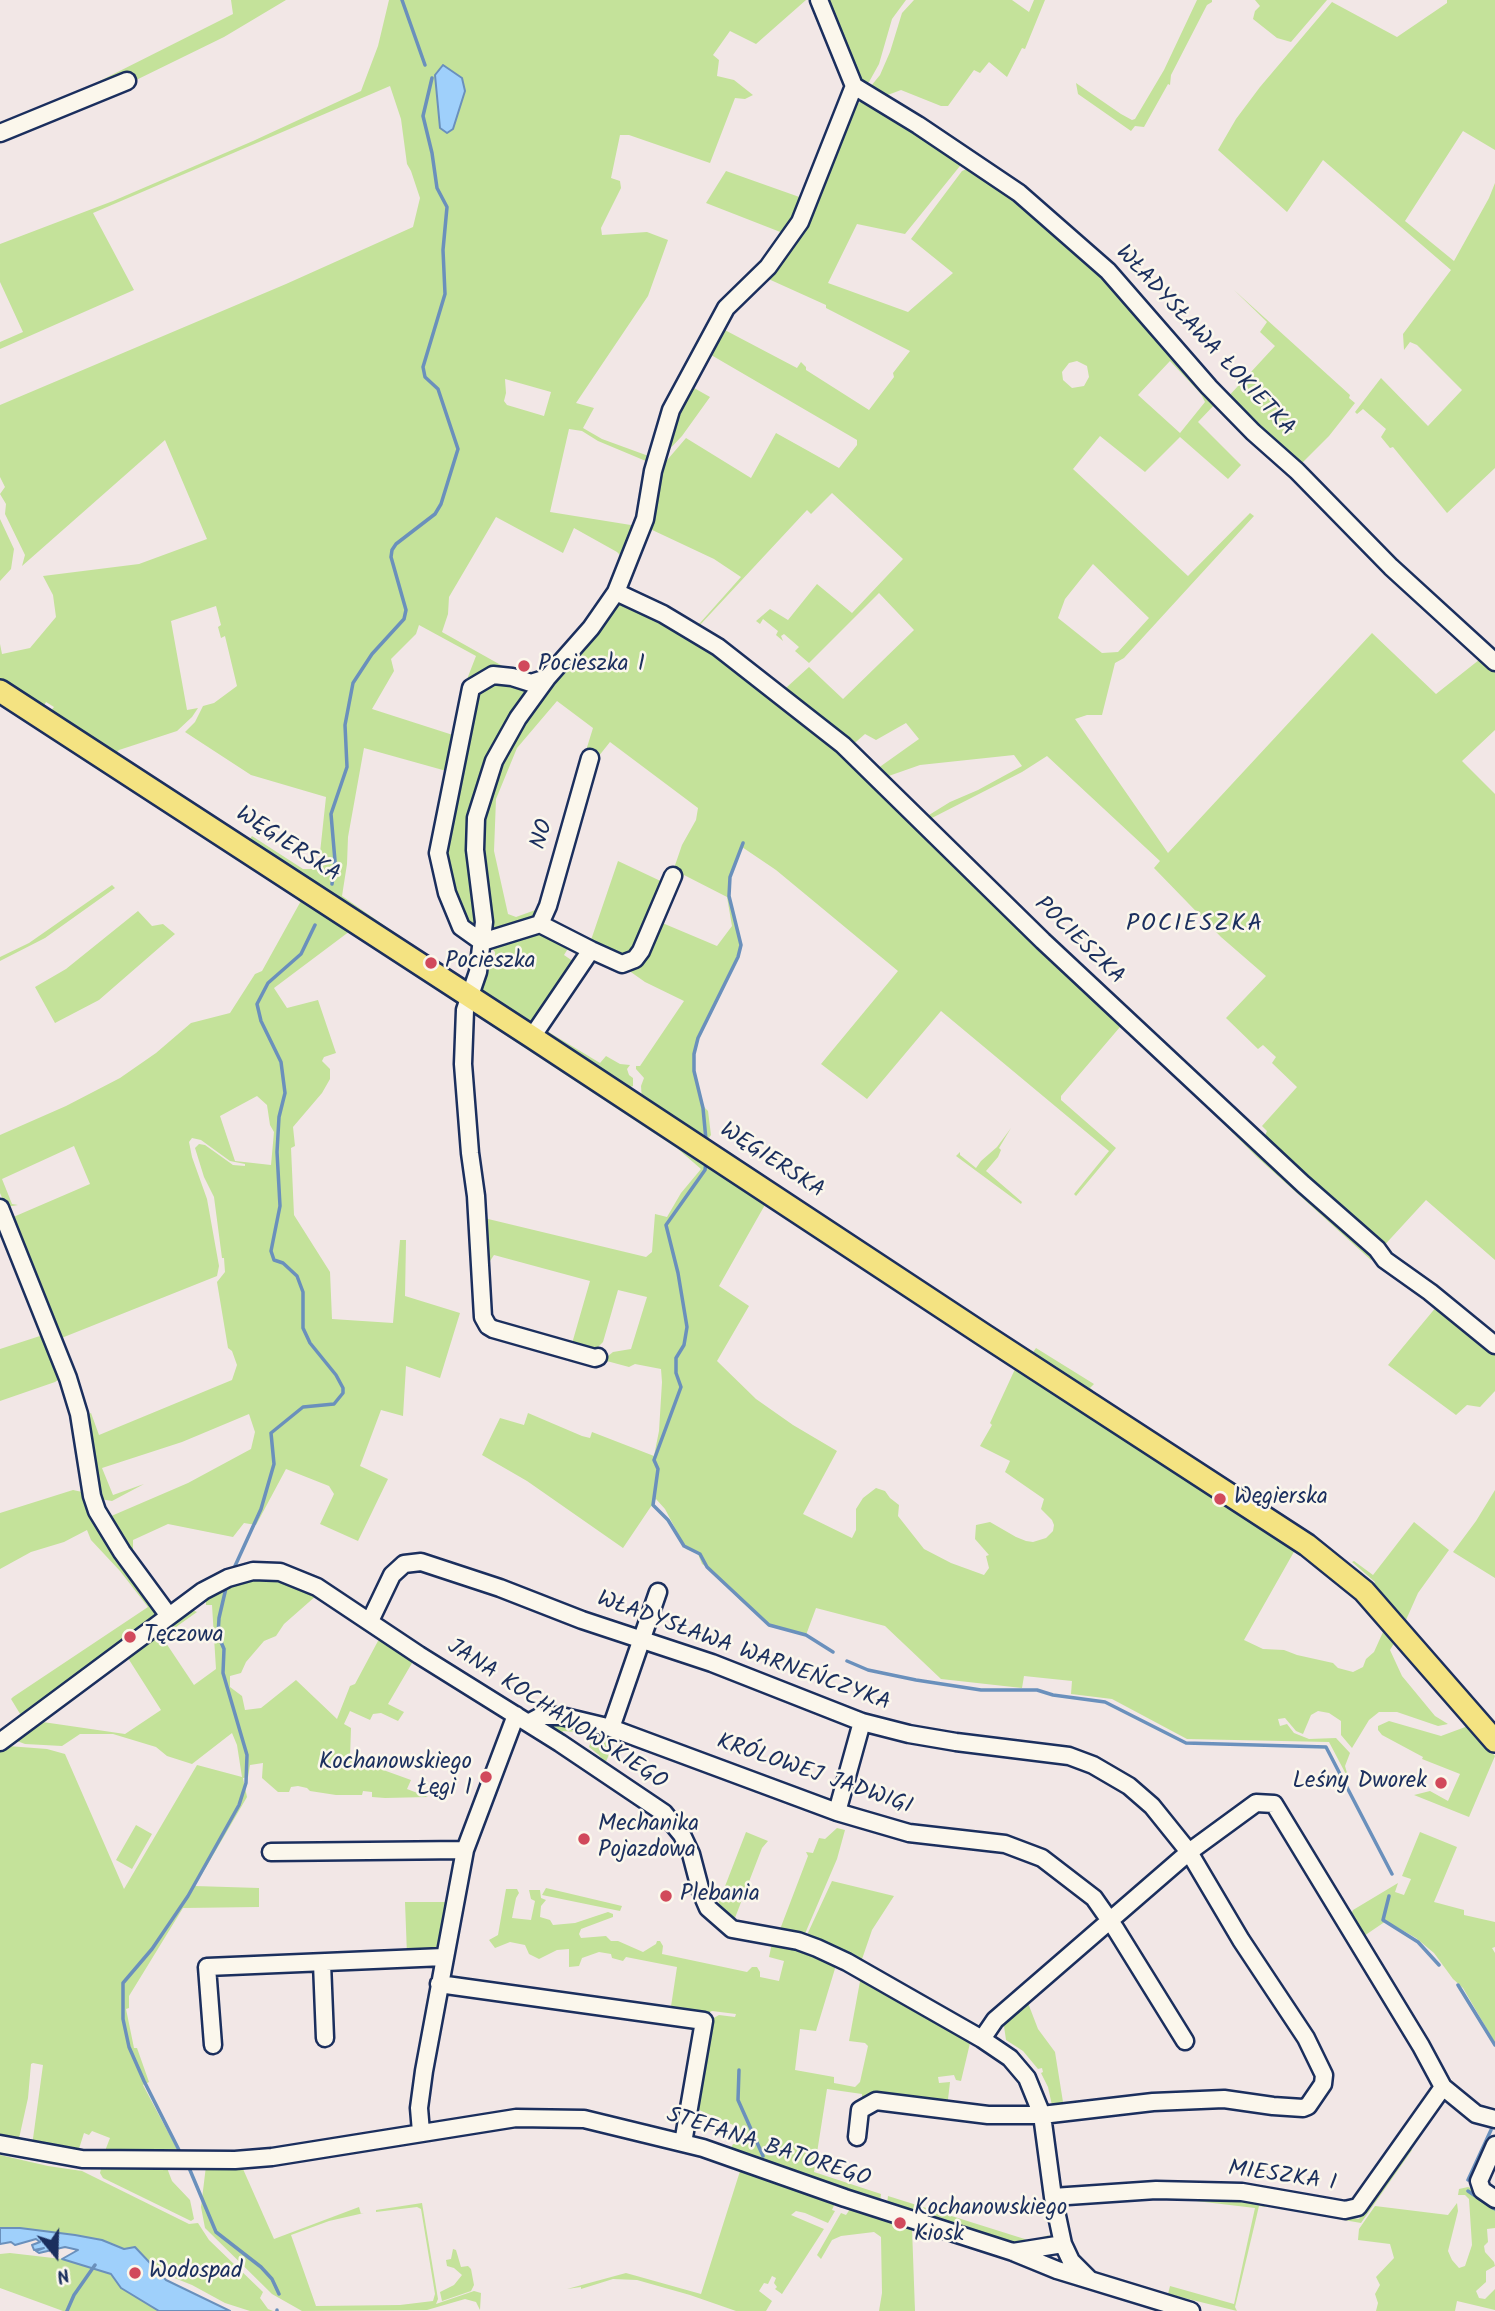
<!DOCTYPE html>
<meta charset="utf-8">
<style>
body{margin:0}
#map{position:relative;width:1495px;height:2311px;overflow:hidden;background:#f2e7e6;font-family:Kalam,sans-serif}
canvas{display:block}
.north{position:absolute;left:21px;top:2220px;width:70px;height:70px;-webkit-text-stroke:5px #fbf7ec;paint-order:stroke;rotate:161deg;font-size:19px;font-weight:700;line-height:28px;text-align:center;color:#1b2f5e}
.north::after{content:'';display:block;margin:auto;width:24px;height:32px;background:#1b2f5e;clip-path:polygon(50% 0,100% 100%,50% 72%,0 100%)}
</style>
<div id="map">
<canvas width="1495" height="2311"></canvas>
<div class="north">N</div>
</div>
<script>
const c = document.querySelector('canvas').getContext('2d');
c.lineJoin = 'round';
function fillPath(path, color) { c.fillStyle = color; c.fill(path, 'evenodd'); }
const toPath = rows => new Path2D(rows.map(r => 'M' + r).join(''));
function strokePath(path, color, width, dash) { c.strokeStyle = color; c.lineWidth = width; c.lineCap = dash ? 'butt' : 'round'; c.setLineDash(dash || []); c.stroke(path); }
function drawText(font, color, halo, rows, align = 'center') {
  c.font = font + ' Kalam,sans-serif'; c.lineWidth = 5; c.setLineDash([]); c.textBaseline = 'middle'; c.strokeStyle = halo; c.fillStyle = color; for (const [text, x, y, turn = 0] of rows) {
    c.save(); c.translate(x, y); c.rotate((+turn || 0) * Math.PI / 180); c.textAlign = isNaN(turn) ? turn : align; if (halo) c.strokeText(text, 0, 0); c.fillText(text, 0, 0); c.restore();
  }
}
const green = toPath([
 [231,0,286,0,224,37,130,83,0,126,0,124,56,103,233,14],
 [389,0,806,0,756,44,730,31,713,55,719,60,717,76,734,80,753,95,745,99,735,98,710,163,629,135,620,135,611,178,620,181,621,188,601,228,602,235,647,232,668,240,648,296,576,403,594,408,583,428,602,439,654,458,653,464,598,441,582,431,569,429,550,512,637,526,616,583,611,580,622,557,617,552,574,528,563,553,496,517,449,597,448,614,442,632,515,673,492,669,483,671,464,687,476,656,419,625,416,634,391,659,394,671,372,709,456,736,450,772,364,748,348,837,347,864,342,896,408,942,404,946,247,843,252,836,303,869,315,869,319,862,326,797,251,775,185,732,195,722,203,706,214,703,237,686,225,636,221,638,218,627,221,625,216,606,171,621,187,710,198,708,192,717,177,731,119,750,115,754,50,712,54,707,46,702,43,708,0,682,0,644,2,654,30,648,56,617,53,595,43,576,139,564,207,539,165,440,22,566,25,555,5,514,6,504,0,494,5,487,0,477,0,405,286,284,413,227,420,198,411,171,407,164,401,119,390,86,93,213,134,290,0,349,0,342,23,332,0,282,0,244,113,201,253,141,361,91,378,46],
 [505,379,551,392,544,416,507,405,504,401,506,393],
 [824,0,906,0,892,19,879,64,869,82,861,82,855,75],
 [914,0,1012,0,1029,12,1034,0,1045,0,1025,49,1022,48,1007,77,989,62,980,73,974,70,948,106,941,106,901,90,885,96,871,86,880,75,890,52,902,13],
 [1197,0,1212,0,1212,2,1207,5,1171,75,1170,85,1168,84,1144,127,1135,126,1131,131,1078,94,1076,83,1121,114,1132,120,1135,119,1164,70],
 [1255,0,1327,0,1291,42,1277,38,1253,19,1255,11,1260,6],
 [1447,0,1495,0,1495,150,1463,131,1405,221,1454,261,1489,198,1495,183,1495,468,1447,513,1393,447,1390,448,1381,437,1386,429,1363,409,1357,414,1355,412,1381,378,1428,426,1462,390,1417,345,1410,342,1404,350,1403,334,1451,270,1323,160,1287,212,1218,150,1236,119,1260,87,1332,2,1397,37,1447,3],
 [863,100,964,161,905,234,857,224,828,283,908,312,953,273,911,239,962,171,972,167,1023,203,1085,257,1218,401,1198,422,1241,465,1228,479,1180,437,1145,472,1100,436,1073,469,1188,576,1250,513,1254,516,1124,658,1115,663,1102,715,1087,715,1075,719,1168,853,1372,633,1436,694,1484,656,1495,666,1495,730,1462,761,1495,794,1495,1260,1426,1200,1380,1250,1264,1138,1267,1131,1262,1126,1297,1087,1272,1063,1276,1057,1263,1045,1258,1049,1226,1018,1266,976,1221,937,1154,868,1160,861,1047,756,1022,772,928,820,921,814,929,815,950,802,978,790,1022,766,1014,755,920,765,883,778,874,771,919,739,906,723,876,740,865,734,849,748,780,689,787,687,809,667,843,699,914,630,879,593,809,663,795,651,799,647,784,634,781,636,783,641,776,635,778,631,763,619,760,624,756,621,770,609,788,620,817,584,852,613,903,559,832,493,811,514,807,510,699,626,696,628,625,592,625,585,626,590,694,626,700,623,741,577,714,559,648,528,662,466,686,438,751,478,776,433,839,468,857,445,857,440,706,352,721,328,797,368,801,362,806,367,806,370,869,410,894,377,893,373,910,351,826,308,826,305,764,277,818,194,825,180,853,107],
 [1077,361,1087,366,1089,377,1084,386,1072,388,1063,380,1062,372,1069,363],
 [1170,361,1201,394,1205,402,1180,433,1138,395],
 [1093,564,1149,618,1118,652,1102,653,1058,618,1065,599],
 [726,171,805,199,788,235,706,203],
 [1234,290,1350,395,1349,398,1355,403,1329,436,1302,463,1299,464,1226,399,1275,346,1260,332,1267,322],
 [687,384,710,397,682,436,664,455],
 [0,519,14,549,11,569,0,581],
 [623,600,702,643,840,747,1375,1255,1371,1260,1258,1158,1154,1055,1120,1027,1061,1096,1061,1100,1116,1148,1076,1196,1074,1194,1109,1151,941,1011,867,1099,821,1064,898,971,776,870,742,847,730,878,730,896,742,945,739,957,699,1039,695,1055,695,1071,704,1107,708,1111,711,1135,705,1143,642,1100,641,1086,644,1078,636,1069,636,1066,640,1066,684,1001,645,982,628,970,633,968,660,922,717,946,732,926,727,897,684,875,683,877,672,874,682,845,696,820,698,808,610,742,598,757,577,825,584,757,593,728,557,701,517,748,496,799,494,851,508,914,516,917,541,908,537,917,475,940,453,898,444,849,474,698,480,688,490,682,537,688,614,604],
 [618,861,667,884,628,959,554,926,591,940],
 [112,885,115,888,45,938,0,961,0,957,29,943],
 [302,899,350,931,274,988,287,1008,318,1000,336,1053,324,1057,322,1061,330,1069,330,1079,322,1093,293,1127,295,1146,291,1148,294,1215,330,1272,332,1319,393,1323,400,1240,406,1240,405,1296,460,1313,440,1378,406,1366,403,1416,381,1410,360,1466,388,1479,358,1541,320,1524,334,1494,329,1486,286,1469,256,1525,244,1523,233,1537,168,1524,133,1540,133,1554,130,1555,109,1517,188,1483,251,1449,255,1432,249,1414,182,1442,102,1468,113,1495,144,1484,112,1501,100,1499,84,1416,91,1413,99,1435,232,1380,237,1365,232,1351,228,1348,217,1282,225,1272,224,1258,222,1258,214,1197,204,1177,195,1148,199,1144,205,1145,233,1165,245,1166,245,1164,230,1161,201,1140,192,1138,189,1142,192,1157,207,1199,219,1266,217,1276,59,1339,11,1218,90,1184,74,1146,2,1179,12,1204,18,1205,6,1207,0,1193,0,1135,66,1106,120,1078,156,1053,191,1023,230,1013,255,974,262,971],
 [257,1096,267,1105,270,1125,274,1132,271,1165,235,1161,220,1116],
 [138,911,152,926,163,924,175,934,99,1000,55,1023,35,987,66,969],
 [531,929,572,942,564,955,577,964,532,1029,478,995,476,978,495,965,495,952,490,946],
 [470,1009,766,1203,719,1286,749,1306,717,1361,756,1399,793,1425,837,1451,803,1514,852,1538,856,1530,856,1509,863,1498,876,1488,885,1491,890,1498,899,1505,898,1516,924,1549,951,1563,984,1575,989,1568,986,1556,989,1555,975,1539,976,1525,990,1522,1016,1537,1026,1541,1033,1542,1046,1538,1053,1531,1054,1525,1052,1520,1041,1509,1044,1499,1005,1472,1010,1461,980,1446,992,1425,990,1423,1016,1367,1295,1550,1244,1640,1263,1649,1284,1650,1297,1655,1333,1663,1338,1668,1353,1672,1363,1667,1366,1659,1374,1652,1383,1632,1383,1625,1396,1640,1390,1650,1402,1676,1435,1716,1448,1724,1438,1726,1397,1712,1379,1712,1369,1720,1352,1748,1341,1735,1341,1721,1329,1713,1318,1711,1311,1715,1303,1734,1296,1731,1285,1718,1278,1719,1280,1726,1287,1724,1294,1733,1309,1739,1336,1738,1350,1753,1345,1766,1349,1780,1329,1742,1187,1739,1112,1699,1071,1694,1072,1681,1024,1676,1022,1688,941,1679,885,1626,816,1608,806,1635,769,1625,741,1601,713,1571,702,1564,698,1554,686,1549,665,1509,656,1499,623,1548,527,1481,482,1455,500,1418,524,1425,528,1413,582,1436,590,1438,592,1432,654,1456,659,1431,662,1382,661,1369,635,1364,629,1367,603,1360,613,1352,631,1349,647,1297,618,1290,603,1342,597,1348,600,1354,571,1347,590,1281,494,1255,490,1261,487,1258,484,1218,646,1257,652,1252,655,1214,667,1217,681,1193,701,1169,678,1149,469,1011],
 [542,1028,600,1063,606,1056,620,1064,630,1065,627,1069,629,1075,633,1078,633,1086,625,1089,538,1034],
 [1011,1128,999,1148,1001,1150,998,1157,986,1171,1022,1202,1021,1204,956,1156,960,1152,960,1155,976,1168,981,1161,997,1147],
 [1437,1306,1495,1354,1495,1391,1480,1407,1467,1405,1456,1415,1388,1365],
 [43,1335,62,1377,55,1382,0,1401,0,1349],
 [1036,1348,1094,1384,1090,1388,1093,1390,1091,1393,1031,1355],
 [73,1490,87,1493,162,1611,22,1717,11,1699,13,1697,148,1607,120,1571,91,1540,87,1530,64,1542,31,1552,0,1569,0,1513],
 [1495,1490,1495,1578,1453,1552,1476,1521],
 [1414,1522,1449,1550,1418,1593,1406,1620,1403,1621,1384,1602,1373,1584,1375,1582,1352,1562,1354,1561,1373,1575],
 [256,1577,291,1580,309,1589,324,1597,366,1628,364,1631,317,1597,317,1595,284,1624,276,1636,264,1641,246,1662,241,1673,230,1676,230,1687,242,1696,245,1710,261,1708,296,1680,337,1719,350,1686,355,1684,378,1641,385,1638,415,1658,388,1704,404,1712,398,1721,381,1713,373,1714,370,1720,350,1711,344,1724,351,1728,350,1758,411,1780,407,1789,428,1797,385,1798,372,1797,372,1792,363,1791,362,1795,336,1795,310,1791,307,1788,298,1786,291,1787,289,1792,278,1792,262,1778,263,1763,250,1765,248,1777,243,1778,247,1797,195,1886,259,1888,259,1907,183,1908,129,1996,129,2008,126,2009,134,2048,137,2048,149,2082,143,2085,177,2149,139,2152,105,2151,110,2138,92,2131,89,2135,84,2133,77,2155,32,2146,43,2065,33,2063,31,2064,28,2098,18,2143,0,2139,0,1748,8,1746,47,1749,65,1754,124,1889,197,1765,242,1777,237,1745,232,1733,192,1764,167,1756,156,1747,113,1734,80,1734,62,1746,25,1744,17,1741,15,1738,36,1721,125,1734,161,1710,126,1655,190,1609,197,1612,162,1637,194,1685,216,1669,212,1605,206,1605,206,1599,214,1590,240,1579],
 [547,1721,601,1729,616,1738,605,1764,599,1755,589,1747,592,1738,590,1733,563,1731,561,1735,542,1726],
 [1389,1721,1441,1736,1468,1726,1495,1756,1469,1817,1414,1795,1430,1791,1448,1801,1460,1774,1422,1759,1423,1757,1382,1735,1378,1730,1378,1726],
 [136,1825,152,1834,132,1869,116,1860],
 [837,1828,845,1830,837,1859,804,1936,779,1932,808,1856,806,1852,813,1853,819,1838,825,1839],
 [746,1832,768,1841,762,1848,733,1923,717,1907],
 [1420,1832,1457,1847,1434,1902,1464,1910,1464,1915,1495,1922,1495,1947,1492,1948,1495,1953,1495,2043,1463,1988,1453,1979,1434,1953,1416,1938,1386,1921,1364,1936,1351,1915,1353,1910,1398,1883,1395,1892,1404,1895,1411,1879,1402,1876],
 [452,1873,455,1873,442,1950,407,1955,405,1902,449,1902],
 [832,1881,894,1896,872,1930,860,1965,814,1938,806,1937],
 [546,1888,622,1906,620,1911,542,1895],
 [506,1889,517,1889,519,1893,516,1898,512,1918,531,1920,535,1901,531,1899,529,1890,540,1890,541,1898,546,1900,541,1906,540,1917,550,1920,553,1925,575,1923,608,1912,613,1914,613,1917,581,1929,579,1934,581,1938,606,1936,611,1941,618,1941,643,1952,656,1944,657,1941,660,1941,663,1946,662,1954,747,1972,752,1967,757,1967,760,1972,760,1977,779,1981,784,1961,769,1957,772,1943,788,1944,837,1962,816,2031,800,2029,795,2070,834,2077,834,2083,855,2087,860,2082,868,2046,865,2043,849,2041,861,1976,971,2039,961,2081,956,2080,954,2075,938,2077,939,2083,950,2082,947,2108,862,2097,862,2094,827,2089,814,2172,881,2194,880,2202,816,2181,817,2178,731,2148,733,2144,735,2144,740,2128,697,2109,712,2019,719,2015,735,2017,736,2014,712,2011,699,2017,670,2013,677,1967,626,1957,623,1961,612,1958,611,1954,599,1952,582,1958,579,1966,569,1967,569,1949,557,1950,539,1959,529,1954,525,1945,510,1942,495,1948,489,1940,498,1935],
 [1028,2003,1038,2029,1055,2052,1063,2102,1076,2101,1081,2107,1053,2110,1048,2087,1041,2073,1043,2072,1042,2068,1038,2069,1023,2051,1006,2040,1004,2026,1006,2022],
 [1409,2147,1412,2150,1361,2223,1282,2209,1284,2207,1359,2219],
 [0,2155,48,2166,82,2171,189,2224,198,2223,209,2240,263,2292,260,2298,268,2309,273,2311,250,2311,225,2303,192,2285,167,2275,142,2256,139,2250,124,2249,102,2240,20,2228,0,2228],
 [267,2163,267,2166,243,2169,274,2239,359,2207,361,2214,364,2213,329,2221,291,2235,316,2306,400,2305,433,2301,435,2294,421,2209,417,2207,376,2212,376,2210,422,2203,438,2299,436,2304,474,2291,481,2293,480,2310,476,2302,465,2299,427,2310,302,2311,272,2294,205,2228,201,2207,206,2166],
 [167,2168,172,2181,190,2200,194,2219,191,2221,103,2178,100,2173,101,2169],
 [741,2168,806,2190,805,2194,835,2203,832,2210,835,2211,828,2223,805,2213,796,2211,791,2215,824,2229,782,2294,775,2289,777,2287,774,2283,776,2278,772,2276,768,2284,764,2283,759,2291,772,2301,766,2311,736,2311,690,2295,637,2280,613,2279,581,2289,581,2287,567,2289,626,2273,701,2294],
 [1468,2187,1479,2191,1495,2203,1495,2228,1487,2229,1488,2242,1484,2246,1485,2252,1494,2262,1495,2266,1486,2271,1486,2282,1476,2291,1479,2298,1485,2299,1495,2289,1495,2310,1457,2301,1455,2311,1376,2311,1378,2303,1375,2294,1380,2285,1376,2277,1394,2258,1390,2244,1358,2240,1359,2229,1375,2206,1448,2215,1457,2203,1458,2211,1448,2251,1452,2260,1459,2268,1465,2266,1472,2245,1469,2199,1465,2195,1458,2195,1459,2189],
 [888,2196,1031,2241,1049,2235,1044,2240,1021,2246,887,2204],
 [1197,2197,1266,2204,1265,2207,1259,2206,1235,2307,1237,2311,1168,2294,1170,2286,1234,2304,1255,2208,1196,2201],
 [850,2209,912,2228,915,2311,879,2311,882,2293,881,2237,874,2232,841,2236,832,2240,821,2259,817,2255,841,2213,846,2215],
 [453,2249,456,2250,461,2267,468,2266,471,2269,474,2285,471,2291,442,2301,440,2292,454,2285,462,2275,454,2268,447,2266,446,2260,451,2259],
 [10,2253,62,2259,111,2274,121,2288,159,2311,63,2311,0,2288,0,2254]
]);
const water = toPath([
 [443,65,462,78,465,91,453,129,447,133,440,128,435,75,443,65],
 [0,2228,20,2228,75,2235,102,2240,124,2249,135,2247,166,2280,230,2311,159,2311,121,2288,111,2274,62,2259,78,2250,65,2247,39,2253,36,2251,44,2248,34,2250,32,2245,40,2242,36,2239,15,2245,11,2242,0,2244,0,2228]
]);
const stream = toPath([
 [402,0,425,65],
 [332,884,335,861,331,814,347,767,345,725,353,683,372,654,404,619,406,610,391,557,392,550,396,544,435,514,441,504,458,449,438,389,425,377,423,367,445,294,443,250,447,207,437,188,432,153,423,116,432,78],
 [706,1140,703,1108,694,1071,694,1054,698,1038,738,957,741,945,729,896,730,877,743,843],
 [706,1162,705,1170,666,1225,678,1273,687,1327,684,1345,676,1358,676,1373,681,1387,654,1460,658,1469,653,1505,668,1520,684,1546,700,1554,707,1567,769,1625,806,1635,833,1652],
 [235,1566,261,1509,274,1464,271,1433,303,1407,334,1404,343,1393,343,1388,336,1375,310,1343,303,1328,303,1292,297,1276,283,1263,274,1260,271,1251,280,1206,277,1152,279,1117,285,1093,281,1062,261,1021,257,1004,268,983,301,954,315,925],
 [847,1661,868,1670,916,1680,981,1690,1037,1690,1053,1695,1105,1702,1186,1743,1326,1747,1392,1874],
 [1389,1896,1383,1920,1418,1942,1439,1965],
 [1458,1985,1495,2045],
 [739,2070,738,2100,763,2156],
 [181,2154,144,2081,129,2047,123,2019,123,1983,152,1949,188,1896,239,1805,246,1783,247,1755,223,1673,224,1649,218,1635,219,1618,226,1588],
 [187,2163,216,2232,261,2267,272,2279,279,2294],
 [1468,2180,1491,2130],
 [1468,2191,1495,2209],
 [67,2311,74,2295,95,2265],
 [277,2311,277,2310]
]);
const minor = toPath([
 [819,0,854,86,918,125,1019,193,1108,271,1209,387,1253,432,1297,471,1391,567,1495,662],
 [0,133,127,81],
 [616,592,663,614,718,647,843,745,1043,941,1303,1184,1377,1249,1385,1260,1430,1292,1495,1345],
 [540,924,548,906,590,758],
 [482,942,461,927,447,893,438,853,471,688,493,675,512,677,531,683,547,678],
 [482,942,540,924,591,950,532,1037],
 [591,950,622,964,635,959,641,951,673,876],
 [0,1208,68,1378,79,1414,92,1496,97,1511,122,1552,169,1616],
 [598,1357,595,1358,493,1329,488,1326,483,1317,476,1196,470,1153,463,1064,465,1010,478,972,484,922,475,850,476,818,494,761,518,718,547,678,591,628,616,592,645,519,653,471,671,410,726,308,768,267,800,222,854,86],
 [370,1621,392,1575,404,1564,421,1562,500,1588,582,1620,712,1663,862,1722,909,1734,956,1742,1069,1756,1093,1765,1129,1786,1152,1806,1189,1852,1241,1940,1306,2038,1324,2075,1323,2084,1308,2106,1303,2108,1273,2106,1224,2099,1153,2102,1042,2115,988,2115,876,2101,860,2110,857,2137],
 [528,1723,541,1716,561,1716,611,1728,837,1812,909,1833,1005,1844,1042,1858,1094,1898,1115,1928,1185,2041],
 [611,1728,658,1592],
 [0,1742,203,1591,228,1578,253,1571,280,1572,317,1587,419,1655,560,1743,664,1813,682,1835,691,1854,701,1892,708,1908,732,1929,798,1941,817,1948,847,1962,982,2039,1010,2058,1027,2078,1042,2115,1053,2197,1063,2244,1071,2261,1089,2279],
 [837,1812,862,1722],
 [271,1852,465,1850],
 [322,1963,325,2038],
 [439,1984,704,2021,683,2143],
 [982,2039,995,2020,1189,1852,1256,1803,1274,1804,1421,2046,1443,2087,1358,2207,1345,2210,1242,2192,1156,2190,1053,2197],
 [213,2045,207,1967,444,1957],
 [1443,2087,1476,2114,1495,2119],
 [421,2132,419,2108,424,2071,465,1850,516,1715],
 [0,2144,82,2159,235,2160,272,2157,516,2118,584,2119,703,2148,845,2198,1013,2252,1057,2270,1191,2311],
 [1495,2145,1479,2181,1482,2190,1495,2199],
 [1013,2252,1063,2244]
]);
const major = toPath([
 [0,691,532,1037,984,1335,1307,1545,1364,1591,1495,1741]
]);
const markers = [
 [524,666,7,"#d1495b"],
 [431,963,7,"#d1495b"],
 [1220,1499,7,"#d1495b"],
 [130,1637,7,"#d1495b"],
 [486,1777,7,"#d1495b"],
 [1441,1783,7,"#d1495b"],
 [584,1839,7,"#d1495b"],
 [666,1896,7,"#d1495b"],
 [900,2223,7,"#d1495b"],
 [135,2273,7,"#d1495b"]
];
const streetNames = [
 ["WŁADYSŁAWA ŁOKIETKA",1204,342,47],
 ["NO",544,835,-74],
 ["WĘGIERSKA",287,846,33],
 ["POCIESZKA",1078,942,44],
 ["WĘGIERSKA",771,1162,33],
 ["WŁADYSŁAWA WARNEŃCZYKA",743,1653,20],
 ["JANA KOCHANOWSKIEGO",556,1716,33],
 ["KRÓLOWEJ JADWIGI",814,1776,19],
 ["STEFANA BATOREGO",768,2149,18],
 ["MIESZKA I",1282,2178,8]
];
const poiNames = [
 ["Pocieszka I",538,666],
 ["Pocieszka",445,963],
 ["Węgierska",1234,1499],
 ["Tęczowa",144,1637],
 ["Kochanowskiego",472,1764,"right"],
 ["Łęgi I",472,1790,"right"],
 ["Leśny Dworek",1427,1783,"right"],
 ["Mechanika",598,1826],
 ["Pojazdowa",598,1852],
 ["Plebania",680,1896],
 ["Kochanowskiego",914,2210],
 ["Kiosk",914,2236],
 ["Wodospad",149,2273]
];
const neighbourhoodNames = [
 ["POCIESZKA",1195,926]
];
fillPath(green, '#c4e29a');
fillPath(water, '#9fd0fb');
strokePath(water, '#6a90bc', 2);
strokePath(stream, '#6a90bc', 3.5);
strokePath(minor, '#1b2f5e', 21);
strokePath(major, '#1b2f5e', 26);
strokePath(minor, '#fbf7ec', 16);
strokePath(major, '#f4e382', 21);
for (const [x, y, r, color] of markers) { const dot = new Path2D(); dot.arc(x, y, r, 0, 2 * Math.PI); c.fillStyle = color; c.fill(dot); strokePath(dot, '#fbf7ec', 2.5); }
drawText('23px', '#1b2f5e', '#fbf7ec', streetNames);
drawText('23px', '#1b2f5e', '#fbf7ec', poiNames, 'left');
c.letterSpacing = '2px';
drawText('24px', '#1b2f5e', '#fbf7ec', neighbourhoodNames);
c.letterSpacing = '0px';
</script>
